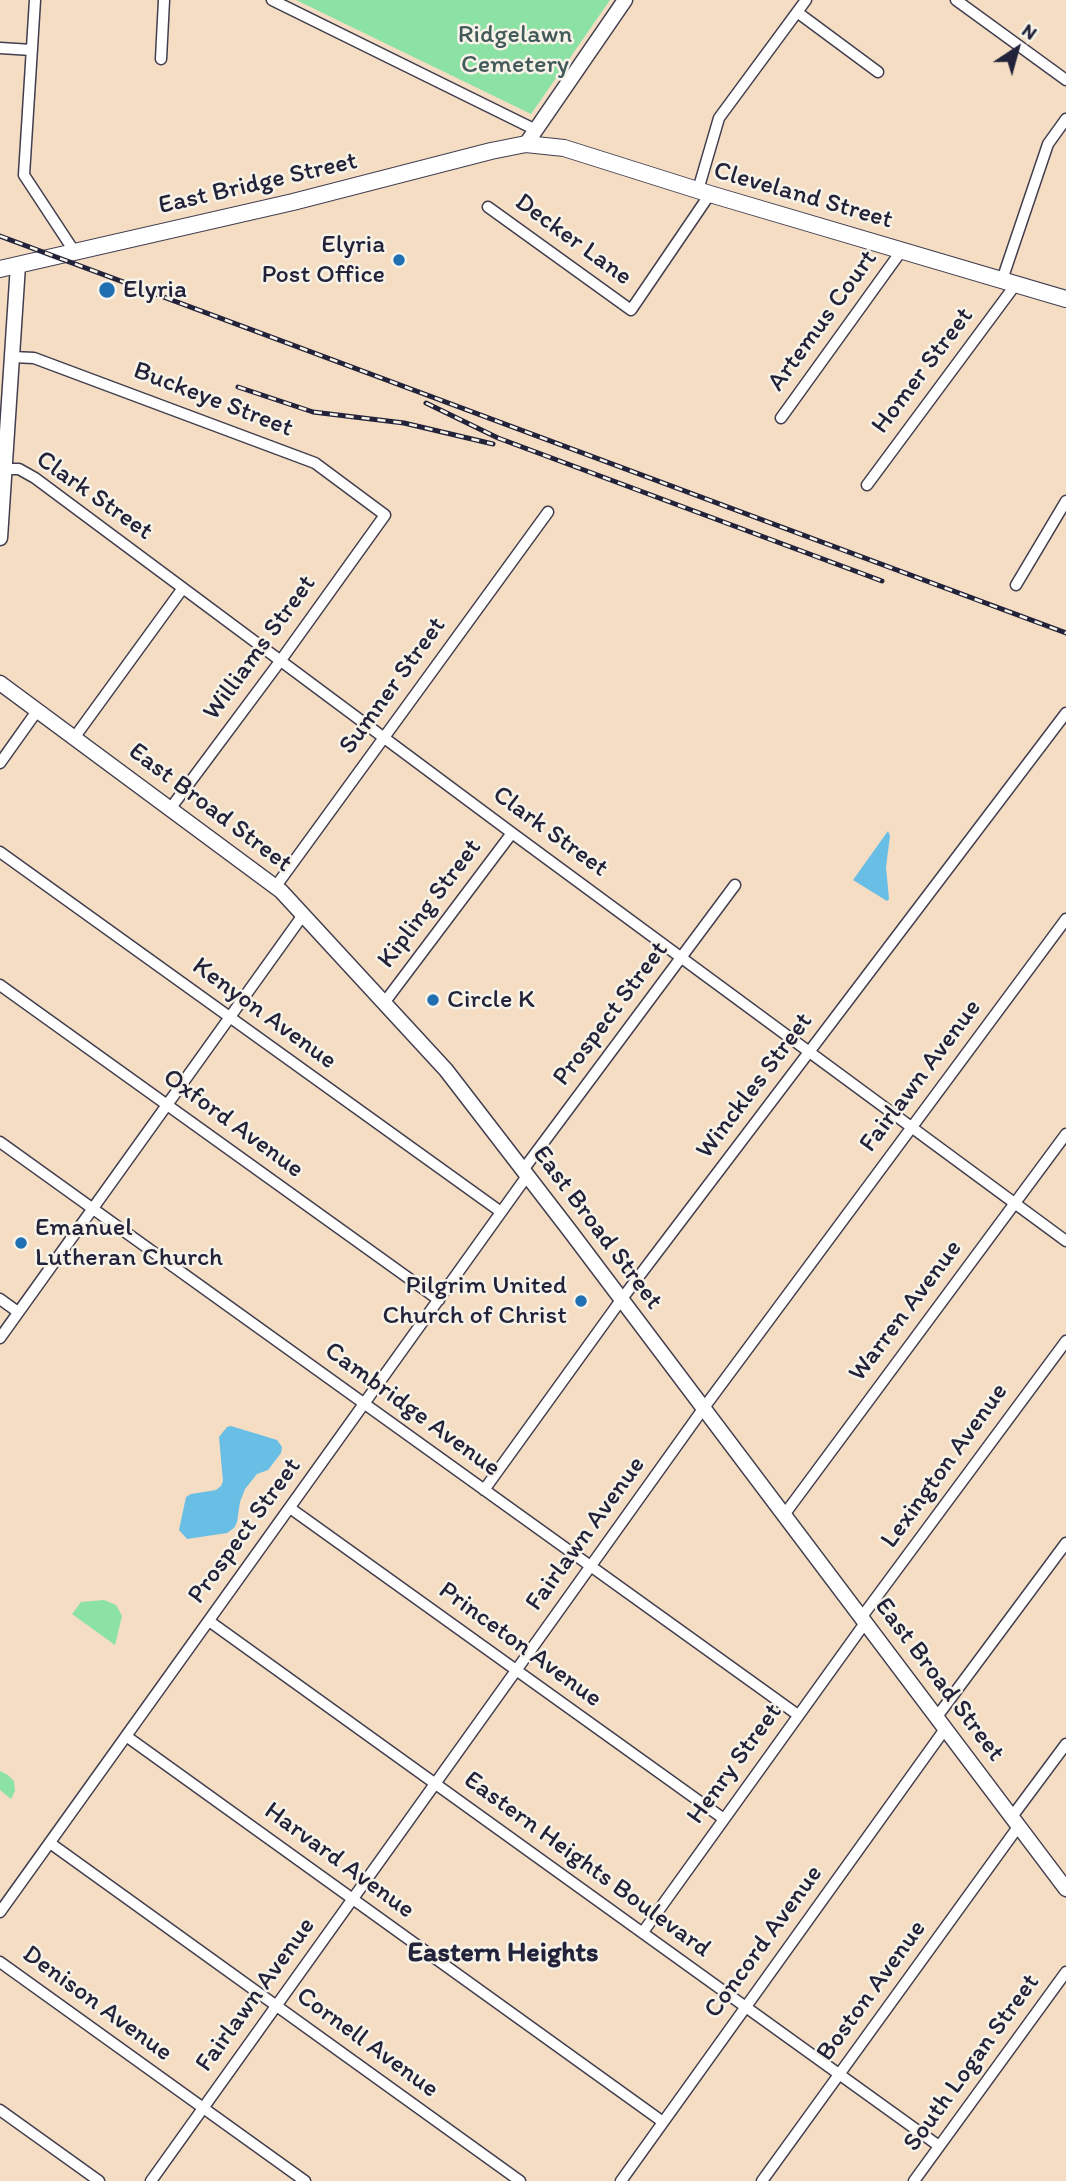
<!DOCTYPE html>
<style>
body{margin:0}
#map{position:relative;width:1066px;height:2181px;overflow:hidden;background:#f4ddc2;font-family:Itim,sans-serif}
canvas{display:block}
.north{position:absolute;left:982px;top:14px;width:70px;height:70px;-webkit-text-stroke:5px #f7f3e8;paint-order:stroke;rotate:36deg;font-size:19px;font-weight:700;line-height:28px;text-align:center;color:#22223b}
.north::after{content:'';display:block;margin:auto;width:24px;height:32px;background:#22223b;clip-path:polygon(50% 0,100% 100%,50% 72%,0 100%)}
</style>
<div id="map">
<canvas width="1066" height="2181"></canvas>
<div class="north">N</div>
</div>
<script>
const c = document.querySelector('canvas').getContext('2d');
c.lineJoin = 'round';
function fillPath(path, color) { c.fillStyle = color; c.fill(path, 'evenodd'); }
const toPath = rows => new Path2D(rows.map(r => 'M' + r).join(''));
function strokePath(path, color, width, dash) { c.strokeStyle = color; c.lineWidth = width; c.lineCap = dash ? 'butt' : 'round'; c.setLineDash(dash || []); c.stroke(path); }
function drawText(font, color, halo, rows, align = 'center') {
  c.font = font + ' Itim,sans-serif'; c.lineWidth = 5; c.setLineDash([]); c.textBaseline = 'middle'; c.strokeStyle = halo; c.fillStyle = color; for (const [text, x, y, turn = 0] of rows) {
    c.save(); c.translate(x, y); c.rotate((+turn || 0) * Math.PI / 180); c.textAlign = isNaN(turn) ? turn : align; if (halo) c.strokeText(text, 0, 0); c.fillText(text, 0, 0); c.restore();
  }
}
const green = toPath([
 [296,0,610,0,531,114],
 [104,1600,116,1605,122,1616,115,1645,72,1614,81,1602],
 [0,1771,8,1775,14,1781,15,1791,11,1799,0,1790]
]);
const water = toPath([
 [888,831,890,836,886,867,889,899,887,901,853,880],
 [231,1426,277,1440,282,1447,281,1453,268,1470,257,1474,245,1489,240,1502,237,1522,234,1528,227,1533,187,1539,179,1530,186,1497,191,1494,216,1490,221,1486,223,1481,219,1437,227,1427]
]);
const minor = toPath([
 [35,0,24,175,74,251],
 [272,0,536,130],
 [956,0,1066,80],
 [797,12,878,72],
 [0,48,32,50],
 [161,59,164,0],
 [698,190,719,118,806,0],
 [488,207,631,310,710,194],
 [1002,280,1048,144,1066,119],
 [12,357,34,358,315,463,385,515,281,660,170,809],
 [781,418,902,250],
 [5,469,19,469,35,478,512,833,1066,1241],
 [867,485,1016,284],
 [1016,585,1066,501],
 [74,738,183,588],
 [0,763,37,711],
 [0,852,501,1212],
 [276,886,548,512],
 [0,985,439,1300],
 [384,1003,512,833],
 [0,1142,798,1715],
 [523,1170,735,885],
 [0,1299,18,1312],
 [0,1338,303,915],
 [484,1490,621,1300,1066,713],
 [290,1508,724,1819],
 [784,1515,1066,1134],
 [861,1618,1066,1341],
 [209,1621,939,2146],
 [936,1718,1066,1543],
 [126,1736,663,2122],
 [1011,1818,1066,1744],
 [50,1843,520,2181],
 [0,1912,527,1176],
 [643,1932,865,1623],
 [0,1962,305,2181],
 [0,2110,99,2181],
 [151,2181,703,1409,1066,919],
 [621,2181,945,1729],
 [762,2181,1018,1827],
 [914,2181,1066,1972]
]);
const tertiary = toPath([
 [526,144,625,0],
 [0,538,18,265],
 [0,683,281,891,446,1070,570,1231,1066,1889]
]);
const secondary = toPath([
 [0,269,293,202,491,151,526,144,564,148,710,194,1066,299]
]);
const rail = toPath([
 [0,236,1066,633],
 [238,387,313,412,404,423,493,444],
 [426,403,498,438,882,581]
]);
const markers = [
 [399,260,7,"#1f6fb2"],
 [107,290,9,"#1f6fb2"],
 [433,1000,7,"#1f6fb2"],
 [21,1243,7,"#1f6fb2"],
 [581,1301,7,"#1f6fb2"]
];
const parkNames = [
 ["Ridgelawn",515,35],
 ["Cemetery",515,65]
];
const streetNames = [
 ["East Bridge Street",258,184,-13],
 ["Cleveland Street",803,196,16],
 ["Decker Lane",573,240,36],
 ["Artemus Court",823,321,-54],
 ["Homer Street",923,371,-53],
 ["Buckeye Street",213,400,21],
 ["Clark Street",94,496,35],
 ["Williams Street",260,648,-54],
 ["Sumner Street",393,686,-54],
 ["East Broad Street",210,808,37],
 ["Clark Street",550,832,36],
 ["Kipling Street",430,904,-53],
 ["Kenyon Avenue",264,1014,36],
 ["Prospect Street",611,1014,-53],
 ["Fairlawn Avenue",921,1076,-53],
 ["Winckles Street",755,1086,-53],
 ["Oxford Avenue",233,1124,36],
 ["East Broad Street",597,1228,53],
 ["Warren Avenue",906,1311,-53],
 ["Cambridge Avenue",412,1410,36],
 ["Lexington Avenue",945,1466,-54],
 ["Prospect Street",245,1531,-54],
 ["Fairlawn Avenue",586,1534,-54],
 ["Princeton Avenue",520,1645,36],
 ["East Broad Street",939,1680,53],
 ["Henry Street",735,1764,-54],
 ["Harvard Avenue",339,1861,36],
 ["Eastern Heights Boulevard",587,1865,36],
 ["Concord Avenue",764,1942,-54],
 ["Boston Avenue",872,1991,-54],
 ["Fairlawn Avenue",256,1995,-54],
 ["Denison Avenue",97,2004,36],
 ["Cornell Avenue",367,2043,36],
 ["South Logan Street",972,2063,-54]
];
const poiNames = [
 ["Elyria",385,245,"right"],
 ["Post Office",385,275,"right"],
 ["Elyria",123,290],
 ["Circle K",447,1000],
 ["Emanuel",35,1228],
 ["Lutheran Church",35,1258],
 ["Pilgrim United",567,1286,"right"],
 ["Church of Christ",567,1316,"right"]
];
const neighbourhoodNames = [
 ["Eastern Heights",503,1954]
];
fillPath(green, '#8ce1a4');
fillPath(water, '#69bee6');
strokePath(minor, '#423e4f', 13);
strokePath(tertiary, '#423e4f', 17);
strokePath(secondary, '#423e4f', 18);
strokePath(minor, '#fff', 10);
strokePath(tertiary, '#fff', 14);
strokePath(secondary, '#fff', 16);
strokePath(rail, '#22223b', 5);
strokePath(rail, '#f7f3e8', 2.5, [8]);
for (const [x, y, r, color] of markers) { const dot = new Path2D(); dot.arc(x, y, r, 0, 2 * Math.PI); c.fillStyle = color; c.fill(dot); strokePath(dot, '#f7f3e8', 2.5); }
drawText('26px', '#425b5a', '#f7f3e8', parkNames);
drawText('26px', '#22223b', '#f7f3e8', streetNames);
drawText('26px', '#22223b', '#f7f3e8', poiNames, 'left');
drawText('bold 28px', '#22223b', '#f7f3e8', neighbourhoodNames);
</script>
